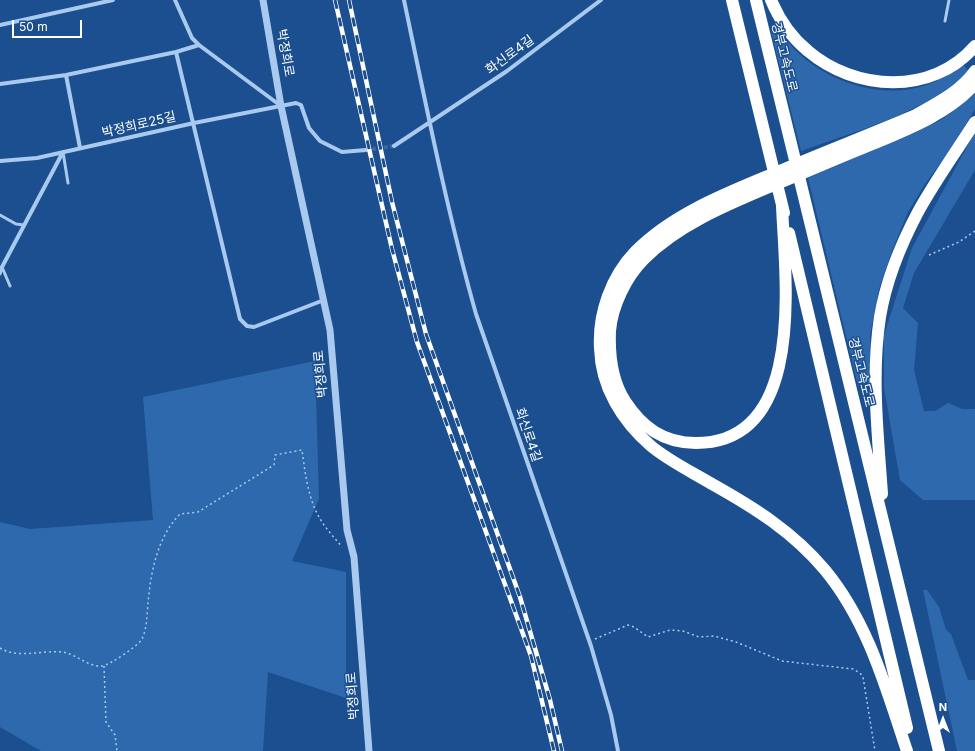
<!DOCTYPE html>
<meta charset="utf-8">
<style>
body{margin:0}
#map{position:relative;width:975px;height:751px;overflow:hidden;background:#1b4f8f;font-family:Inter,sans-serif}
canvas{display:block}
.north{position:absolute;left:923px;top:699px;width:40px;height:40px;-webkit-text-stroke:3px #1b4f8f;paint-order:stroke;rotate:0deg;font-size:11px;font-weight:700;line-height:16px;text-align:center;color:#fff}
.north::after{content:'';display:block;margin:auto;width:14px;height:18px;background:#fff;clip-path:polygon(50% 0,100% 100%,50% 72%,0 100%)}
.scale{position:absolute;left:12px;top:20px;width:70px;height:18px;box-sizing:border-box;border:2px solid #fff;border-top:0;padding-left:5px;font-size:12px;line-height:14px;white-space:nowrap;color:#fff;-webkit-text-stroke:3px #1b4f8f;paint-order:stroke}
</style>
<div id="map">
<canvas width="975" height="751"></canvas>
<div class="north">N</div>
<div class="scale">50 m</div>
</div>
<script>
const ctx = document.querySelector('canvas').getContext('2d');
ctx.lineJoin = 'round';
function paint(path, color) { ctx.fillStyle = color; ctx.fill(path, 'evenodd'); }
function stroke(path, color, width, dash) { ctx.strokeStyle = color; ctx.lineWidth = width; ctx.lineCap = dash ? 'butt' : 'round'; ctx.setLineDash(dash || []); ctx.stroke(path); }
function write(font, color, halo, rows, align = 'center') {
  ctx.font = font + ' Inter,"Noto Sans KR",sans-serif'; ctx.lineWidth = 3; ctx.setLineDash([]); ctx.textBaseline = 'middle'; ctx.strokeStyle = halo; ctx.fillStyle = color; for (const [text, x, y, turn = 0] of rows) {
    ctx.save(); ctx.translate(x, y); ctx.rotate((+turn || 0) * Math.PI / 180); ctx.textAlign = isNaN(turn) ? turn : align; if (halo) ctx.strokeText(text, 0, 0); ctx.fillText(text, 0, 0); ctx.restore();
  }
}
paint(new Path2D(`
 M777 24C783 33 789 44 796 51 825 79 871 96 911 89 930 86 948 76 963 64L968 71C929 112 853 132 801 151L770 27Z
 M975 94V109L954 145 925 184 908 212 892 251 879 289 870 335 872 382 858 386 808 178 941 120Z
 M975 132V170L914 273 903 308 918 323 914 370 924 411H935L948 403 962 409H975V500H923L900 480 884 388V335L912 248Z
 M315 361 319 499 292 561 346 572V698L268 672 263 751H41L0 727V522L30 529 153 520 143 397Z
 M923 590H927L939 607 946 630 951 634 968 680H975V751H957Z`), '#2e69ad');
stroke(new Path2D(`
 M366 150 394 146`), '#3d69a0', 4, [4, 2]);
stroke(new Path2D(`
 M929 255 959 242 975 231
 M595 639 628 625 634 627 648 637 670 630 683 631 699 637 714 636 736 642 782 661 853 669 860 673 863 677 875 751
 M0 648C18 659 42 650 62 652 77 654 87 667 102 666 110 665 138 646 142 639 147 629 147 614 148 603 151 571 157 538 180 514L198 512 274 465 275 455 302 450C305 472 308 498 319 517 325 528 334 537 342 547
 M104 666 106 722 115 735 117 751`), '#a9c9ee', 1.5, [2, 3]);
stroke(new Path2D(`
 M945 21 949 0
 M63 152 68 183
 M0 215 16 224 24 225
 M2 267 10 286
 M0 274 2 267`), '#a9c9ee', 3);
stroke(new Path2D(`
 M175 0 192 38 199 45
 M404 0C426 105 447 211 476 314L591 646 611 715 618 751
 M0 25 113 0
 M176 52 240 319 247 326 254 327 324 300
 M66 75 80 148
 M0 84 66 75 176 52 199 45 281 106
 M394 146 507 71 601 0
 M0 161 37 158 194 123 296 103 301 105 309 128 320 141 342 152 366 150
 M2 267 63 152`), '#a9c9ee', 4);
stroke(new Path2D(`
 M263 0 281 106 330 330 347 530 354 557 369 751`), '#a9c9ee', 7);
stroke(new Path2D(`
 M732 0 784 213
 M756 0 939 751
 M771 0C779 19 792 38 808 51 855 91 932 96 975 46
 M782 206C785 279 807 443 696 443 663 443 642 427 625 401 612 381 609 355 610 331 612 306 626 277 644 259 679 224 729 204 774 185 806 172 838 158 870 145 906 130 948 114 975 84
 M789 233 907 728
 M882 494C878 436 871 375 880 317 886 281 901 244 918 212 935 181 956 152 975 122
 M907 751C886 688 868 622 825 570 793 532 755 508 712 484 692 472 669 461 651 446 622 421 601 387 600 348 598 314 611 277 635 252 672 214 727 193 775 173 822 153 869 135 916 115 937 103 961 91 975 71`), '#fff', 12);
const rail = new Path2D(`
 M335 0 392 249 417 342 531 656 554 751
 M349 0 392 202 426 334 520 597 550 700 562 751`);
stroke(rail, '#fff', 4.5);
stroke(rail, '#1b4f8f', 3, [9]);
write('13px', '#fff', '#1b4f8f', [
 ["박정희로",285,53,80],
 ["화신로4길",510,55,-36],
 ["경부고속도로",784,57,76],
 ["박정희로25길",139,125,-13],
 ["경부고속도로",861,372,76],
 ["박정희로",321,374,-95],
 ["화신로4길",528,435,71],
 ["박정희로",353,696,-94]
]);
</script>
